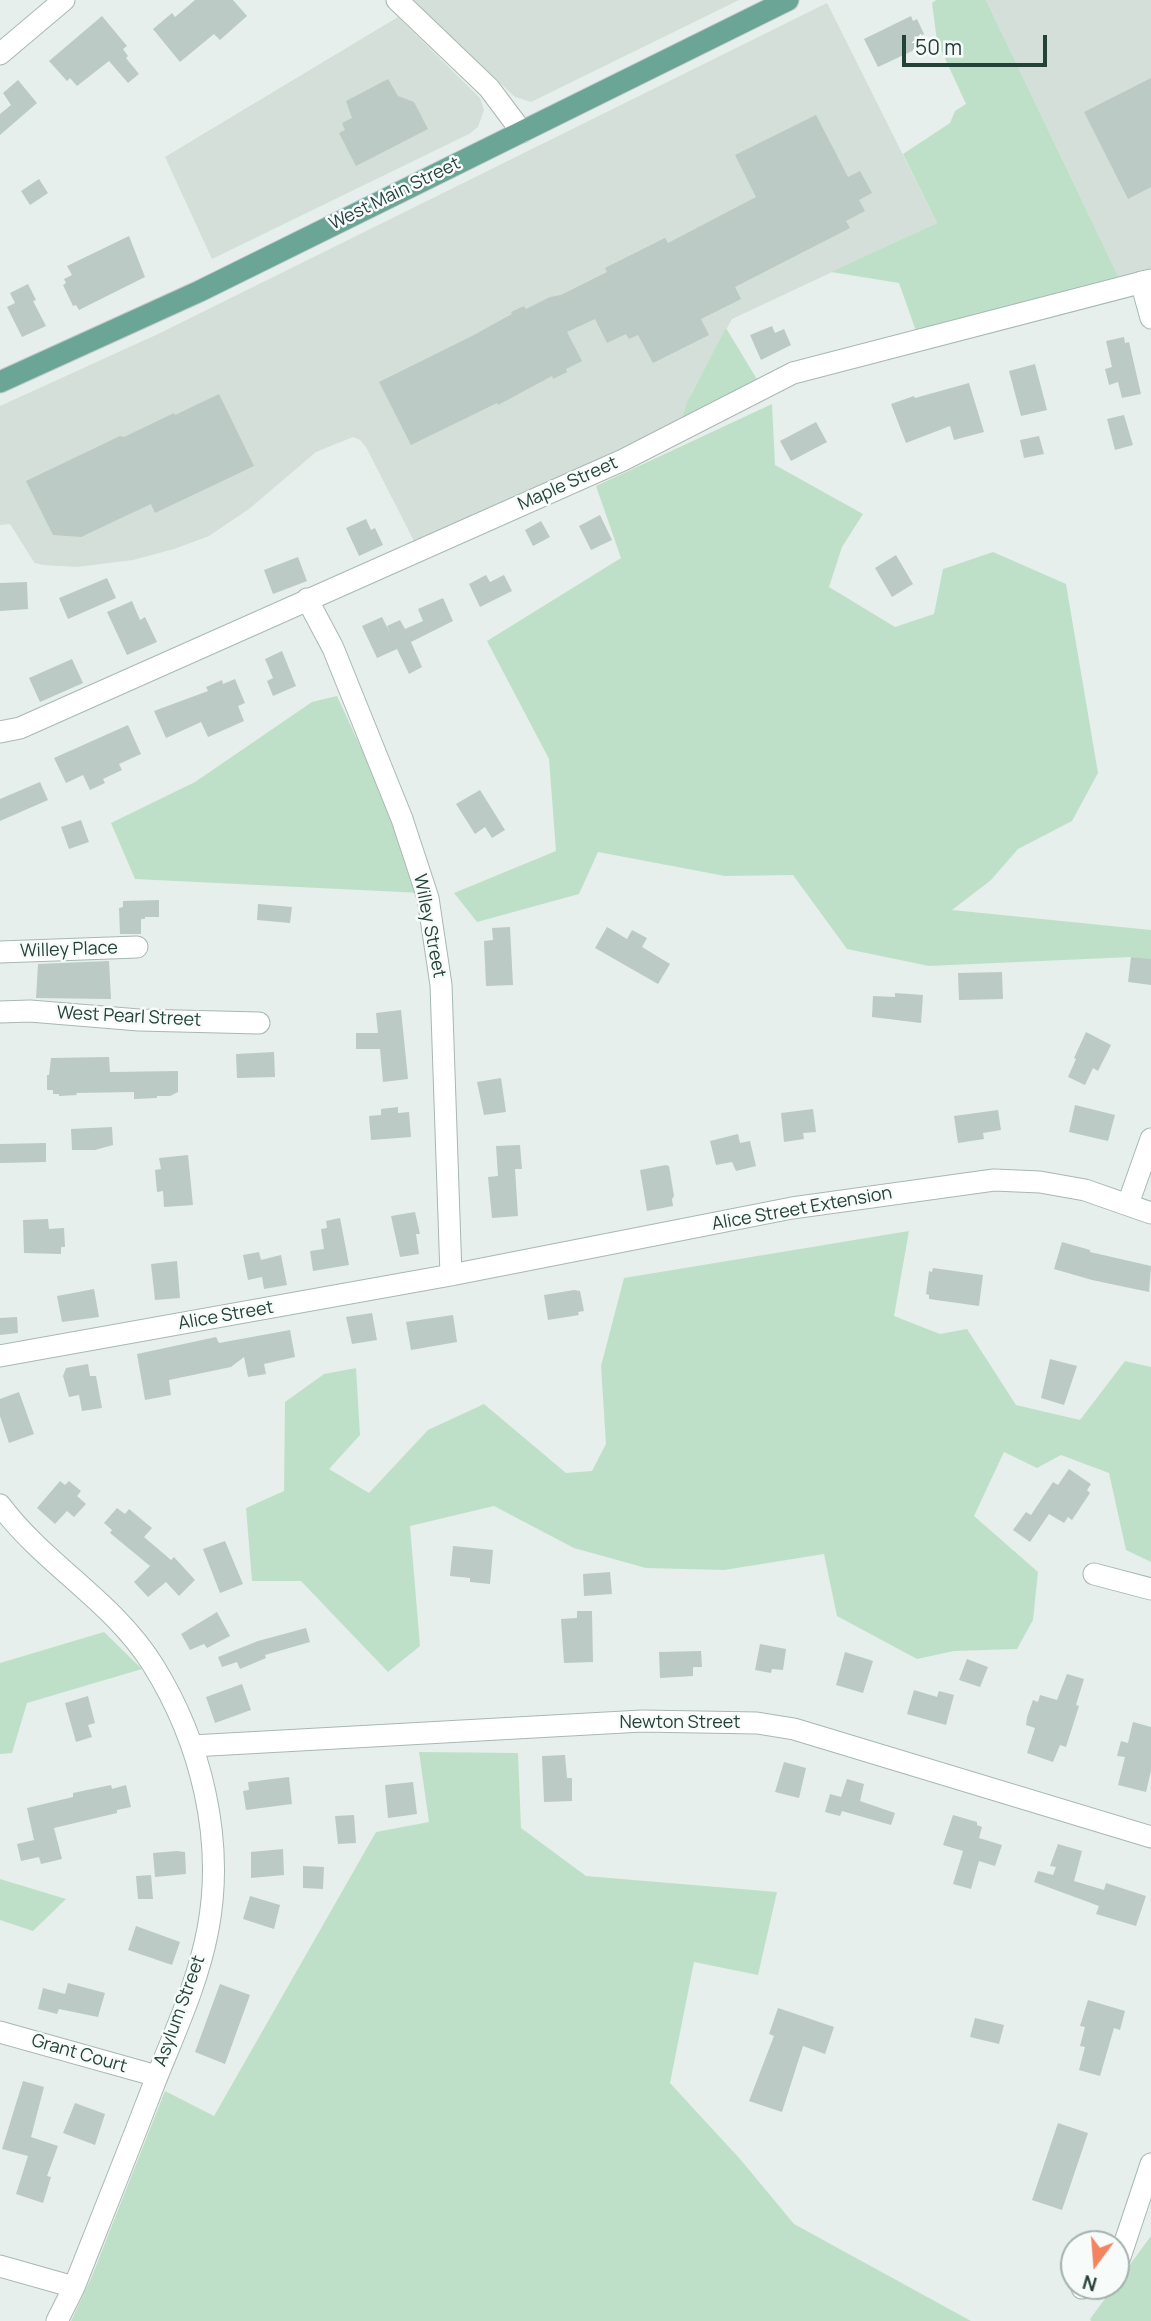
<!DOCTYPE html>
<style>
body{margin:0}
#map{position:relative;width:1151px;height:2321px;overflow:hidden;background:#e6efeb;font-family:Manrope,sans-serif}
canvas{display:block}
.north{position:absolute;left:1060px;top:2230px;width:70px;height:70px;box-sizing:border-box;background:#f7fbf9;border:2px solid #a3b1ad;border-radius:50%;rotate:196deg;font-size:19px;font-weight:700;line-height:28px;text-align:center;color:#24423a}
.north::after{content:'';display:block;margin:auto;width:24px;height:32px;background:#f4845f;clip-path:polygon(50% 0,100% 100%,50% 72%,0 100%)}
.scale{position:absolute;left:902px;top:35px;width:145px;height:32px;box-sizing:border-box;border:4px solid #24423a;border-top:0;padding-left:9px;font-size:21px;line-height:24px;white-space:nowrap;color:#24423a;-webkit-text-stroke:5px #f7fbf9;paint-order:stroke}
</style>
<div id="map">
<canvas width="1151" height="2321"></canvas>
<div class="north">N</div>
<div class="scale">50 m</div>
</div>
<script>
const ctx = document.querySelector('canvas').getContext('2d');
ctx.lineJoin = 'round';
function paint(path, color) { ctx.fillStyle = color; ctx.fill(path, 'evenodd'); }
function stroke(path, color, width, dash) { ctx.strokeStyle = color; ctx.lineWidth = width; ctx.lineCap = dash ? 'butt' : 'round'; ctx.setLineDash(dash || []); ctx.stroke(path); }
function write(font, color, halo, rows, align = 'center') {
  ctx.font = font + ' Manrope,sans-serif'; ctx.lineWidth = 5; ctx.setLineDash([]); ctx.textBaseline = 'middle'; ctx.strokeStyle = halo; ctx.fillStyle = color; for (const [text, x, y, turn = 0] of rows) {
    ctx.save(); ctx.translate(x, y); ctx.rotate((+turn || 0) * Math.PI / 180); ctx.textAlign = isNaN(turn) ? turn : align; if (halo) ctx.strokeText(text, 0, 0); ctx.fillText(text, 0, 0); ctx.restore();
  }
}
paint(new Path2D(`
 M412 0H739L531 102 515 97Z
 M986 0H1151V269L1119 278Z
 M827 3 937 223 732 319 692 392 682 419 531 494 415 543 366 447 360 440 353 437 316 452 249 509 209 536 174 549 133 560 77 567 43 565 35 563 32 559 10 524 0 525V406L158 334Z
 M398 17 480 98 484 110 478 127 469 134 212 259 165 157Z`), '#d4dfda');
paint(new Path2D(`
 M936 0H986L1119 278 916 331 899 283 831 272 937 223 903 154 950 123 955 111 966 104 937 41 932 3Z
 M726 328 758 381 682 419 687 402Z
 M772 404 775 465 863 514 842 547 829 587 895 627 934 614 943 569 993 552 1066 584 1098 773 1072 821 1018 849 991 880 952 910 1151 930V960L1131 957 929 966 847 949 793 875 725 876 598 852 579 894 477 922 454 893 556 851 549 759 487 641 621 558 596 486Z
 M337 696 387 804 421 893 135 879 111 823 195 782 312 702Z
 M909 1231 894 1316 940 1334 967 1329 1016 1405 1080 1420 1125 1361 1151 1367V1562L1126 1550 1109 1473 1061 1455 1037 1468 1004 1452 974 1516 1038 1572 1033 1620 1017 1649 954 1651 917 1659 837 1616 824 1554 724 1570 646 1568 574 1548 494 1506 410 1526 420 1646 388 1672 301 1581H252L246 1508 284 1491 285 1402 324 1374 356 1368 360 1435 329 1469 369 1493 428 1430 484 1404 566 1473 592 1471 606 1444 601 1366 624 1278Z
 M104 1632 142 1669 27 1703 12 1753 0 1754V1663Z
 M419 1752 518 1753 521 1828 586 1876 777 1892 758 1975 694 1962 670 2083 740 2159 794 2224 971 2321H71L92 2276 165 2091 214 2116 376 1832 429 1822Z
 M0 1879 66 1899 33 1931 0 1920Z
 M1151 2236V2321H1091L1090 2319Z`), '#bfe0c8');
paint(new Path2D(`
 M195 0H233L247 16 220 40 214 34 180 62 153 29 172 13 175 17Z
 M102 16 127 46 123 49 128 56 126 58 139 74 128 83 109 61 77 86 70 78 67 81 49 61Z
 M911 16 913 21 917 19 924 34 920 36 925 45 878 67 864 39Z
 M1151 78V187L1128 199 1084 112Z
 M388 79 398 96 414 102 428 129 356 166 339 133 345 130 342 123 352 118 346 101Z
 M18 80 37 103 0 135V114L11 105 3 93Z
 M816 115 848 177 860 171 872 193 859 200 865 211 846 221 850 228 735 287 741 299 701 319 709 335 653 363 638 335 629 339 626 334 607 343 595 319 567 332 582 361 566 369 567 372 553 379 552 376 498 405 497 403 411 445 379 382 472 336 512 314 511 312 524 306 526 309 550 297 561 295 607 272 605 268 665 238 668 243 756 197 735 155Z
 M39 179 48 193 30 205 21 191Z
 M129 236 145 277 79 310 76 305 73 306 63 285 66 283 64 279 72 275 67 266Z
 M28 284 36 300 33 301 46 326 22 337 7 307 15 303 10 293Z
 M772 326 775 333 784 329 791 345 761 360 750 335Z
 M1124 337 1125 343 1129 342 1141 394 1122 398 1118 382 1109 385 1105 369 1112 367 1106 341Z
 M1035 364 1047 410 1021 416 1009 371Z
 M969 383 984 432 954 440 950 426 906 443 891 404 914 396 915 398Z
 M219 394 254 466 155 513 151 504 81 537 53 535 26 481 120 436 124 437 174 413 175 415Z
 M1124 415 1133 445 1115 450 1107 419Z
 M816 422 827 442 791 461 780 441Z
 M1039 436 1044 454 1024 458 1020 440Z
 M600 515 612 540 591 550 579 526Z
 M366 519 371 530 375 528 383 545 359 556 346 528Z
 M541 521 550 537 533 546 525 530Z
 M896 555 913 584 892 597 875 568Z
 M298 557 307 581 273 594 264 570Z
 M486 575 490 582 504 575 512 591 480 607 469 584Z
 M107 578 116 598 68 619 59 598Z
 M27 582 28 609 0 611V583Z
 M443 598 453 621 411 642 422 667 409 674 397 649 377 658 362 626 382 617 391 635 387 626 400 620 405 629 423 621 418 609Z
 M132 601 140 620 145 617 157 642 127 655 107 612Z
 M282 651 296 686 273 696 267 681 273 678 265 659Z
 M72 659 83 683 40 702 29 678Z
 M235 679 245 703 238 706 244 721 208 737 201 722 166 738 154 711 208 691 206 687 222 680 223 684Z
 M128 725 141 754 119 764 122 770 103 779 105 783 90 790 83 775 66 783 54 758Z
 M40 782 48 800 0 821V799Z
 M480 790 505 830 492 838 485 827 475 834 456 804Z
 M81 820 89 842 69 849 61 827Z
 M159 900V917H145V919H141V934H120L119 908 123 907V901Z
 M258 904 292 907 290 923 257 920Z
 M510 927 513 985 486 986 484 941 493 940 492 928Z
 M607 927 627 939 632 930 647 938 642 947 670 964 658 984 595 948Z
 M1131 957 1151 959V985L1128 982Z
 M109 961 111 999 36 998 38 964Z
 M1002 972 1003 999 959 1000 958 973Z
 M895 993 923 995 921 1023 872 1017 873 996 895 997Z
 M401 1010 408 1079 383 1082 380 1049H356V1033H378L376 1013Z
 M1086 1032 1111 1045 1098 1071 1093 1068 1085 1085 1068 1077 1076 1059 1074 1058Z
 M274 1052 275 1077 237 1078 236 1054Z
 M109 1057 110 1072 178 1071V1092L170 1096H157V1098L134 1099V1092L76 1093 77 1095 59 1096V1094H53V1090H47V1075H49L51 1058Z
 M501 1078 506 1112 484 1115 477 1082Z
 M1075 1105 1115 1115 1108 1141 1069 1132Z
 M398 1107V1113L409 1112 411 1137 371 1140 369 1116 381 1115V1109Z
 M813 1109 816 1132 803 1133 804 1139 784 1142 781 1113Z
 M998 1110 1001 1130 983 1133 984 1139 958 1143 954 1116Z
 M112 1127 113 1145 95 1150H72L71 1129Z
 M738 1134 740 1143 750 1141 756 1166 736 1171 732 1162 716 1165 710 1141Z
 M46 1143V1162L0 1163V1144Z
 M520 1145 522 1169H515L518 1216 492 1218 488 1177 498 1176 496 1146Z
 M188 1155 193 1205 164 1207 163 1191 157 1192 155 1170 161 1169 159 1158Z
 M666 1165 669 1166 674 1196 672 1199 673 1206 647 1211 640 1170Z
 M415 1212 420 1234H416L419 1254 400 1257 391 1216Z
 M340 1218 349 1265 313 1271 310 1251 324 1249 321 1229 327 1228 326 1221Z
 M48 1219 49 1229 64 1228 65 1247H61V1254L24 1253 23 1220Z
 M1062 1242 1090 1250V1252L1151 1266 1149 1292 1092 1280 1054 1269Z
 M259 1252 261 1260 281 1255 287 1285 264 1289 262 1277 248 1280 243 1255Z
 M177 1261 180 1298 155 1300 151 1264Z
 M933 1268 983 1275 979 1306 929 1299V1295L926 1294 929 1271 932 1272Z
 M94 1289 99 1317 62 1322 57 1296Z
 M574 1290 580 1291 584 1311 578 1312 579 1315 548 1320 544 1295Z
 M372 1313 377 1340 352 1344 346 1317Z
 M453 1315 457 1342 411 1350 406 1322Z
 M17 1317 18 1333 0 1335V1318Z
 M290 1330 295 1357 264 1364 266 1374 248 1377 244 1357 231 1367 169 1380 171 1395 145 1400 137 1354 216 1337 219 1343Z
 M1050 1359 1077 1366 1064 1405 1041 1398Z
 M88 1364 90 1376H96L102 1408 82 1411 79 1395 69 1397 63 1376 66 1368Z
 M19 1392 34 1434 9 1443 0 1416V1399Z
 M1069 1469 1091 1484 1087 1490 1090 1493 1072 1520 1068 1517 1064 1523 1049 1514 1030 1542 1013 1530 1026 1512 1031 1515 1053 1482 1058 1485Z
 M60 1481 65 1485 69 1481 81 1491 77 1496 86 1504 74 1517 67 1511 55 1524 37 1508Z
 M117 1508 125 1514 129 1509 152 1528 144 1537 171 1560 174 1557 195 1580 179 1596 166 1582 148 1597 134 1582 150 1566 110 1533 112 1530 104 1523Z
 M225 1541 243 1584 220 1593 203 1549Z
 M453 1546 493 1550 490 1584 470 1582V1578L450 1576Z
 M610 1572 612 1594 584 1596 583 1574Z
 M577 1611H592L593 1662 564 1663 561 1619 577 1618Z
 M217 1612 230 1636 207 1648 204 1644 190 1650 181 1634Z
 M306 1628 310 1642 265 1655 266 1658 240 1669 237 1662 222 1667 218 1657 258 1641Z
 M760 1644 786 1649 783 1670 772 1669 771 1673 755 1670Z
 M701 1651 702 1667H693V1676L660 1678 659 1652Z
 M845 1652 873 1661 863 1693 836 1685Z
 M967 1659 988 1667 980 1687 959 1680Z
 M1067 1674 1084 1679 1076 1705 1079 1706 1066 1747 1060 1745 1053 1762 1027 1753 1035 1728 1026 1725 1027 1717 1033 1700 1038 1702 1040 1695 1057 1700Z
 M242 1684 251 1710 215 1723 206 1697Z
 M914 1690 937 1697 939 1691 954 1695 946 1725 907 1714Z
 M88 1696 95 1723 88 1725 92 1737 76 1742 65 1703Z
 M1133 1722 1151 1727V1771L1146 1792 1118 1785 1125 1757 1117 1756 1121 1741 1128 1743Z
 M565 1755 567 1778H572V1801L544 1802 542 1756Z
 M784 1762 806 1768 799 1798 775 1792Z
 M289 1777 292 1804 246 1810 243 1791 249 1790 248 1782Z
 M847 1779 864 1784 860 1801 895 1813 891 1825 842 1811 840 1816 825 1812 830 1794 841 1797Z
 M413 1782 417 1814 388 1818 385 1785Z
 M111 1785 112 1789 126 1785 131 1807 117 1810V1813L54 1828 62 1859 41 1864 39 1857 21 1861 17 1844 34 1840 27 1808 73 1797V1793Z
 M354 1815 356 1843 338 1844 335 1816Z
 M953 1815 977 1822V1825L982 1827 979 1838 1002 1845 995 1866 979 1861 971 1889 953 1884 963 1851 943 1845Z
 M1058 1844 1082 1851 1074 1881 1104 1890 1106 1883 1146 1896 1136 1926 1096 1914 1099 1906 1034 1882 1038 1871 1053 1875 1056 1867 1050 1866Z
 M283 1849 284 1875 251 1878V1852Z
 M177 1851 185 1852 186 1874 155 1877 153 1853Z
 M303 1866 324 1867 323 1889 303 1888Z
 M151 1875 153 1899H138L136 1876Z
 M250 1896 280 1905 274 1929 243 1919Z
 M136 1926 180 1942 172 1965 128 1950Z
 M68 1983 105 1993 98 2017 59 2009 57 2014 38 2009 43 1988 65 1994Z
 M220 1984 250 1995 225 2064 195 2052Z
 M1088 2000 1125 2011 1120 2030 1114 2028 1100 2076 1079 2070 1085 2047 1080 2046 1085 2027 1080 2026Z
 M778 2008 834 2027 825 2054 803 2046 782 2112 749 2101 774 2036 769 2034Z
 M975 2018 1004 2025 999 2044 970 2037Z
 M23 2081 44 2087 31 2137 58 2146 47 2176 51 2177 43 2203 16 2194 28 2156 2 2149Z
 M75 2103 105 2114 95 2145 63 2133Z
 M1058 2123 1088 2133 1062 2210 1032 2200Z`), '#bbcac4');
const minor = new Path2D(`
 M397 0 489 88 522 132
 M0 54 64 0
 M1141 282 1151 318
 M307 599 333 648 402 819 428 898 441 985 451 1275
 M0 732 20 728 623 460 793 373 1151 280
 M0 952 137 947
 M0 1012 30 1011 139 1020 259 1023
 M1128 1204 1151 1139
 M0 1356 451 1275 792 1208 994 1180 1040 1182 1085 1190 1151 1213
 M0 1505C45 1565 113 1601 153 1665 201 1742 225 1839 208 1929 198 1983 174 2034 154 2084 128 2152 101 2219 74 2287L57 2321
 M1094 1574 1151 1589
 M192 1746 642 1721 757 1723 794 1729 1151 1837
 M0 2032 157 2076
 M1116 2260 1120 2257 1151 2164
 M0 2266 74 2287
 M1082 2288 1084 2286`);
const major = new Path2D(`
 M0 382 200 291 788 0`);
stroke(minor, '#a8b8b2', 23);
stroke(major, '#c2cac8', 23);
stroke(minor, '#fff', 21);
stroke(major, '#6aa596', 21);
write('18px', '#24423a', '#f7fbf9', [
 ["West Main Street",395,194,-26],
 ["Maple Street",568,484,-24],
 ["Willey Street",429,926,79],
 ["Willey Place",69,950,-2],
 ["West Pearl Street",129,1017,3],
 ["Alice Street Extension",802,1209,-10],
 ["Alice Street",226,1316,-10],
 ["Newton Street",680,1723],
 ["Asylum Street",180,2011,-70],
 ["Grant Court",79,2054,16]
]);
</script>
